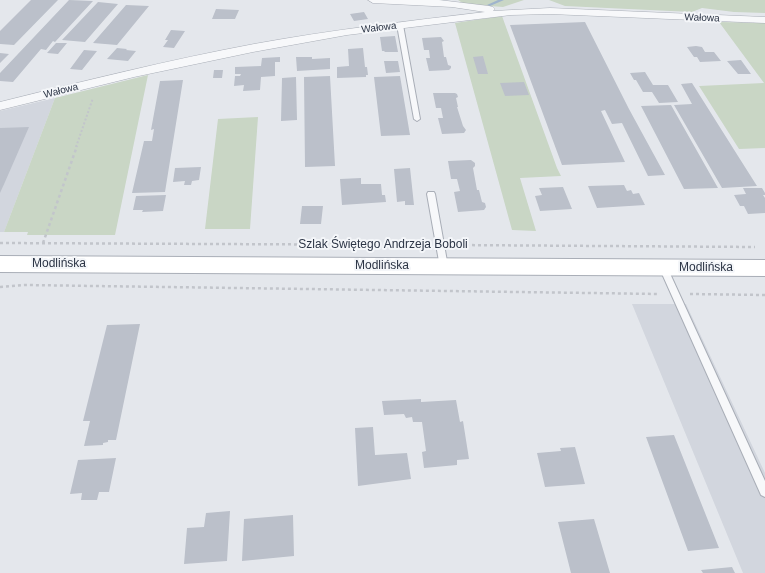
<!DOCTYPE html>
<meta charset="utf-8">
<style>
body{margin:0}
canvas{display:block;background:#e4e7ec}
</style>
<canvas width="765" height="573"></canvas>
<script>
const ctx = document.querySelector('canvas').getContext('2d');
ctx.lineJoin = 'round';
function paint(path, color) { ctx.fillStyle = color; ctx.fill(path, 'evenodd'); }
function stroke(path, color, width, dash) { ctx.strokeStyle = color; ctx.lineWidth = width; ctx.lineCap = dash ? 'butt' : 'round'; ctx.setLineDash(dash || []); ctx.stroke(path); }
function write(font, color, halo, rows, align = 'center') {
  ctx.font = font + ' Helvetica,sans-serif'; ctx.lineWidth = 4; ctx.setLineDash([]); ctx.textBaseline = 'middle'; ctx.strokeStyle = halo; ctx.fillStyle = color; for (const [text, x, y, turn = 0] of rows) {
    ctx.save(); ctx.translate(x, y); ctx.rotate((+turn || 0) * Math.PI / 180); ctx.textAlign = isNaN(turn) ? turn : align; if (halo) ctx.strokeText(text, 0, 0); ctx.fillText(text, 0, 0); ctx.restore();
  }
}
paint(new Path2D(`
 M55 98 4 232H0V111Z
 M632 304H686L765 473V573H743Z`), '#d2d6de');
paint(new Path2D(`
 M458 0H524L503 7 464 4Z
 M549 0H765V13L734 12 702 8 692 12 565 6Z
 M502 16 557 168 561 176 520 178 536 231 512 230 455 23Z
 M719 22 765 23V148L739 149 699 86 764 83Z
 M148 75 115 235H27L28 232H4L55 98Z
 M258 117 250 229H205L218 119Z`), '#c9d6c5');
paint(new Path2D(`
 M498 0H504L490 6 487 5Z`), '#9fb4cc');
paint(new Path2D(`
 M31 0H58L14 45 0 44V31Z
 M69 0 93 1 55 42 53 41 46 50 41 49 13 82 0 81V73Z
 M98 2 118 4 85 42 62 40Z
 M126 5 149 6 117 45 93 43Z
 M216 9 239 10 235 19H212Z
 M364 12 368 19 354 21 350 14Z
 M585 22 629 109 665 175 648 176 622 123 612 124 605 110 601 111 625 162 562 165 510 25Z
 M171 30 185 31 174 48 163 47 168 40H165Z
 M395 36 398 52H385L384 51H382L380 37Z
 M441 37 444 41 442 42 444 57H446L448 65 451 66V68L449 70 429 71 426 58H430L429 50H424L422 38Z
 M56 43H67L58 54 47 53Z
 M696 46 702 47 705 52H714L721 61 700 62 697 57H694L687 47Z
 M117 48 127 49 126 50 136 51 128 61 107 59Z
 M363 48 365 67H367L368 75H366V77L337 78V67L349 66 348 49Z
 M84 50 97 51 82 70 70 69Z
 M0 53 9 54 0 63Z
 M483 56 488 74H478L473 57Z
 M280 57V62H275V76L261 77 260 90 243 91 244 85 234 86 235 76H240L241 74H235V67L261 66 262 58Z
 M296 57H312V59L330 58V69L297 71Z
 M741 60 751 74H738L727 61Z
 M384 61H398L400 72 386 73Z
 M214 70H223L222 78H213Z
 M645 72 653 85H668L678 102 659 103 652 92H643L636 80H634L630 73Z
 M330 76 335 166 305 167 304 77Z
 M400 76 410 135 381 136 374 77Z
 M296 77 297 120 281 121 282 78Z
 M183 80 165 192 132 193 144 141H152L154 129 151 130 160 81Z
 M524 82 529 95 505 96 500 83Z
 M692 83 738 156 757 186 722 188 674 105 692 104 681 84Z
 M433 93H455L457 94 458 97 456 98 458 107H457L463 126 466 130 464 133 442 134 438 118H443L441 108H436Z
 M671 105 718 188 684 189 641 106Z
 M29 127 5 182 0 193V128Z
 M471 160 475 163V166L473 168 477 190H479L482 202 485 203 486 207 484 210 458 212 454 192 460 191 457 179H451L448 161Z
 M201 167 199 180 192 181 191 185H184L185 181 173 182 175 168Z
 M410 168 414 205H405V201L397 202 394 169Z
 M361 178V184H381L382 195H385L386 202 342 205 340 179Z
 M624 185 627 191 631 190 633 194 639 193 645 205 597 208 588 186Z
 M563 187 572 209 540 211 535 196 542 195 539 188Z
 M743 188H762L765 193V195H763L765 198V213L748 214 744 206H740L734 195 746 194Z
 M166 195 163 211 142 212 143 210H133L136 196Z
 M302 206H323L321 224H300Z
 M140 324 116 440H108V442L103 443V445L84 446 90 421H83L107 325Z
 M421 399V402L456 400 460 422 463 421 469 459 457 460V465L424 468 422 452 426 451 422 422H413L412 417 406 418 404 414 384 415 382 401Z
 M373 427 375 455 407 453 411 479 358 486 355 428Z
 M674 435 719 548 688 551 646 437Z
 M575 447 585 484 545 487 537 453 561 451 560 448Z
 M116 458 109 492H99L97 500H81L82 493 70 494 78 460Z
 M230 511 227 561 184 564 187 528 204 527 206 513Z
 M293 515 294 556 242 561 244 519Z
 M594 519 610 573H571L558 522Z
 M732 567 735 573H703L701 570Z`), '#bbc0ca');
const lane = new Path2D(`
 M400 23 403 25 420 119 417 121 414 119 397 25Z
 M428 192H434L435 194 448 267 444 270 440 267 427 194Z
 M663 264 667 267 765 481V497L761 495 659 267Z`);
const street = new Path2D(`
 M368 0H439L489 6 493 7 495 9 493 11 550 8 765 17V23L550 14 511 15 347 35 253 52 134 77 0 110V102C84 81 169 60 254 44 331 30 408 21 485 12L452 7 373 3Z`);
const secondary = new Path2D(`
 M0 256 765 260V276L0 272Z`);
stroke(lane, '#a9aeb7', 2);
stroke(street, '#a9aeb7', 1);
stroke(secondary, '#a9aeb7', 2);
stroke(new Path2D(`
 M76 147 93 98`), '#c2c5cb', 2, [2, 2]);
stroke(new Path2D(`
 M0 243 427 245
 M43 243 77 146
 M454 245 755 247
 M0 287 25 285 659 294
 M690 294 765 295`), '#c2c5cb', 2.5, [3, 3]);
paint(lane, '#f7f8fa');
paint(street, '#f7f8fa');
paint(secondary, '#fff');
write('10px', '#2b3445', '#f4f6f9', [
 ["Wałowa",702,18,2],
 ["Wałowa",379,28,-7],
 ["Wałowa",61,91,-14]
]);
write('12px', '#2b3445', '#f4f6f9', [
 ["Szlak Świętego Andrzeja Boboli",383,245],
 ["Modlińska",59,264],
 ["Modlińska",382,266],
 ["Modlińska",706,268]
]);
</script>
